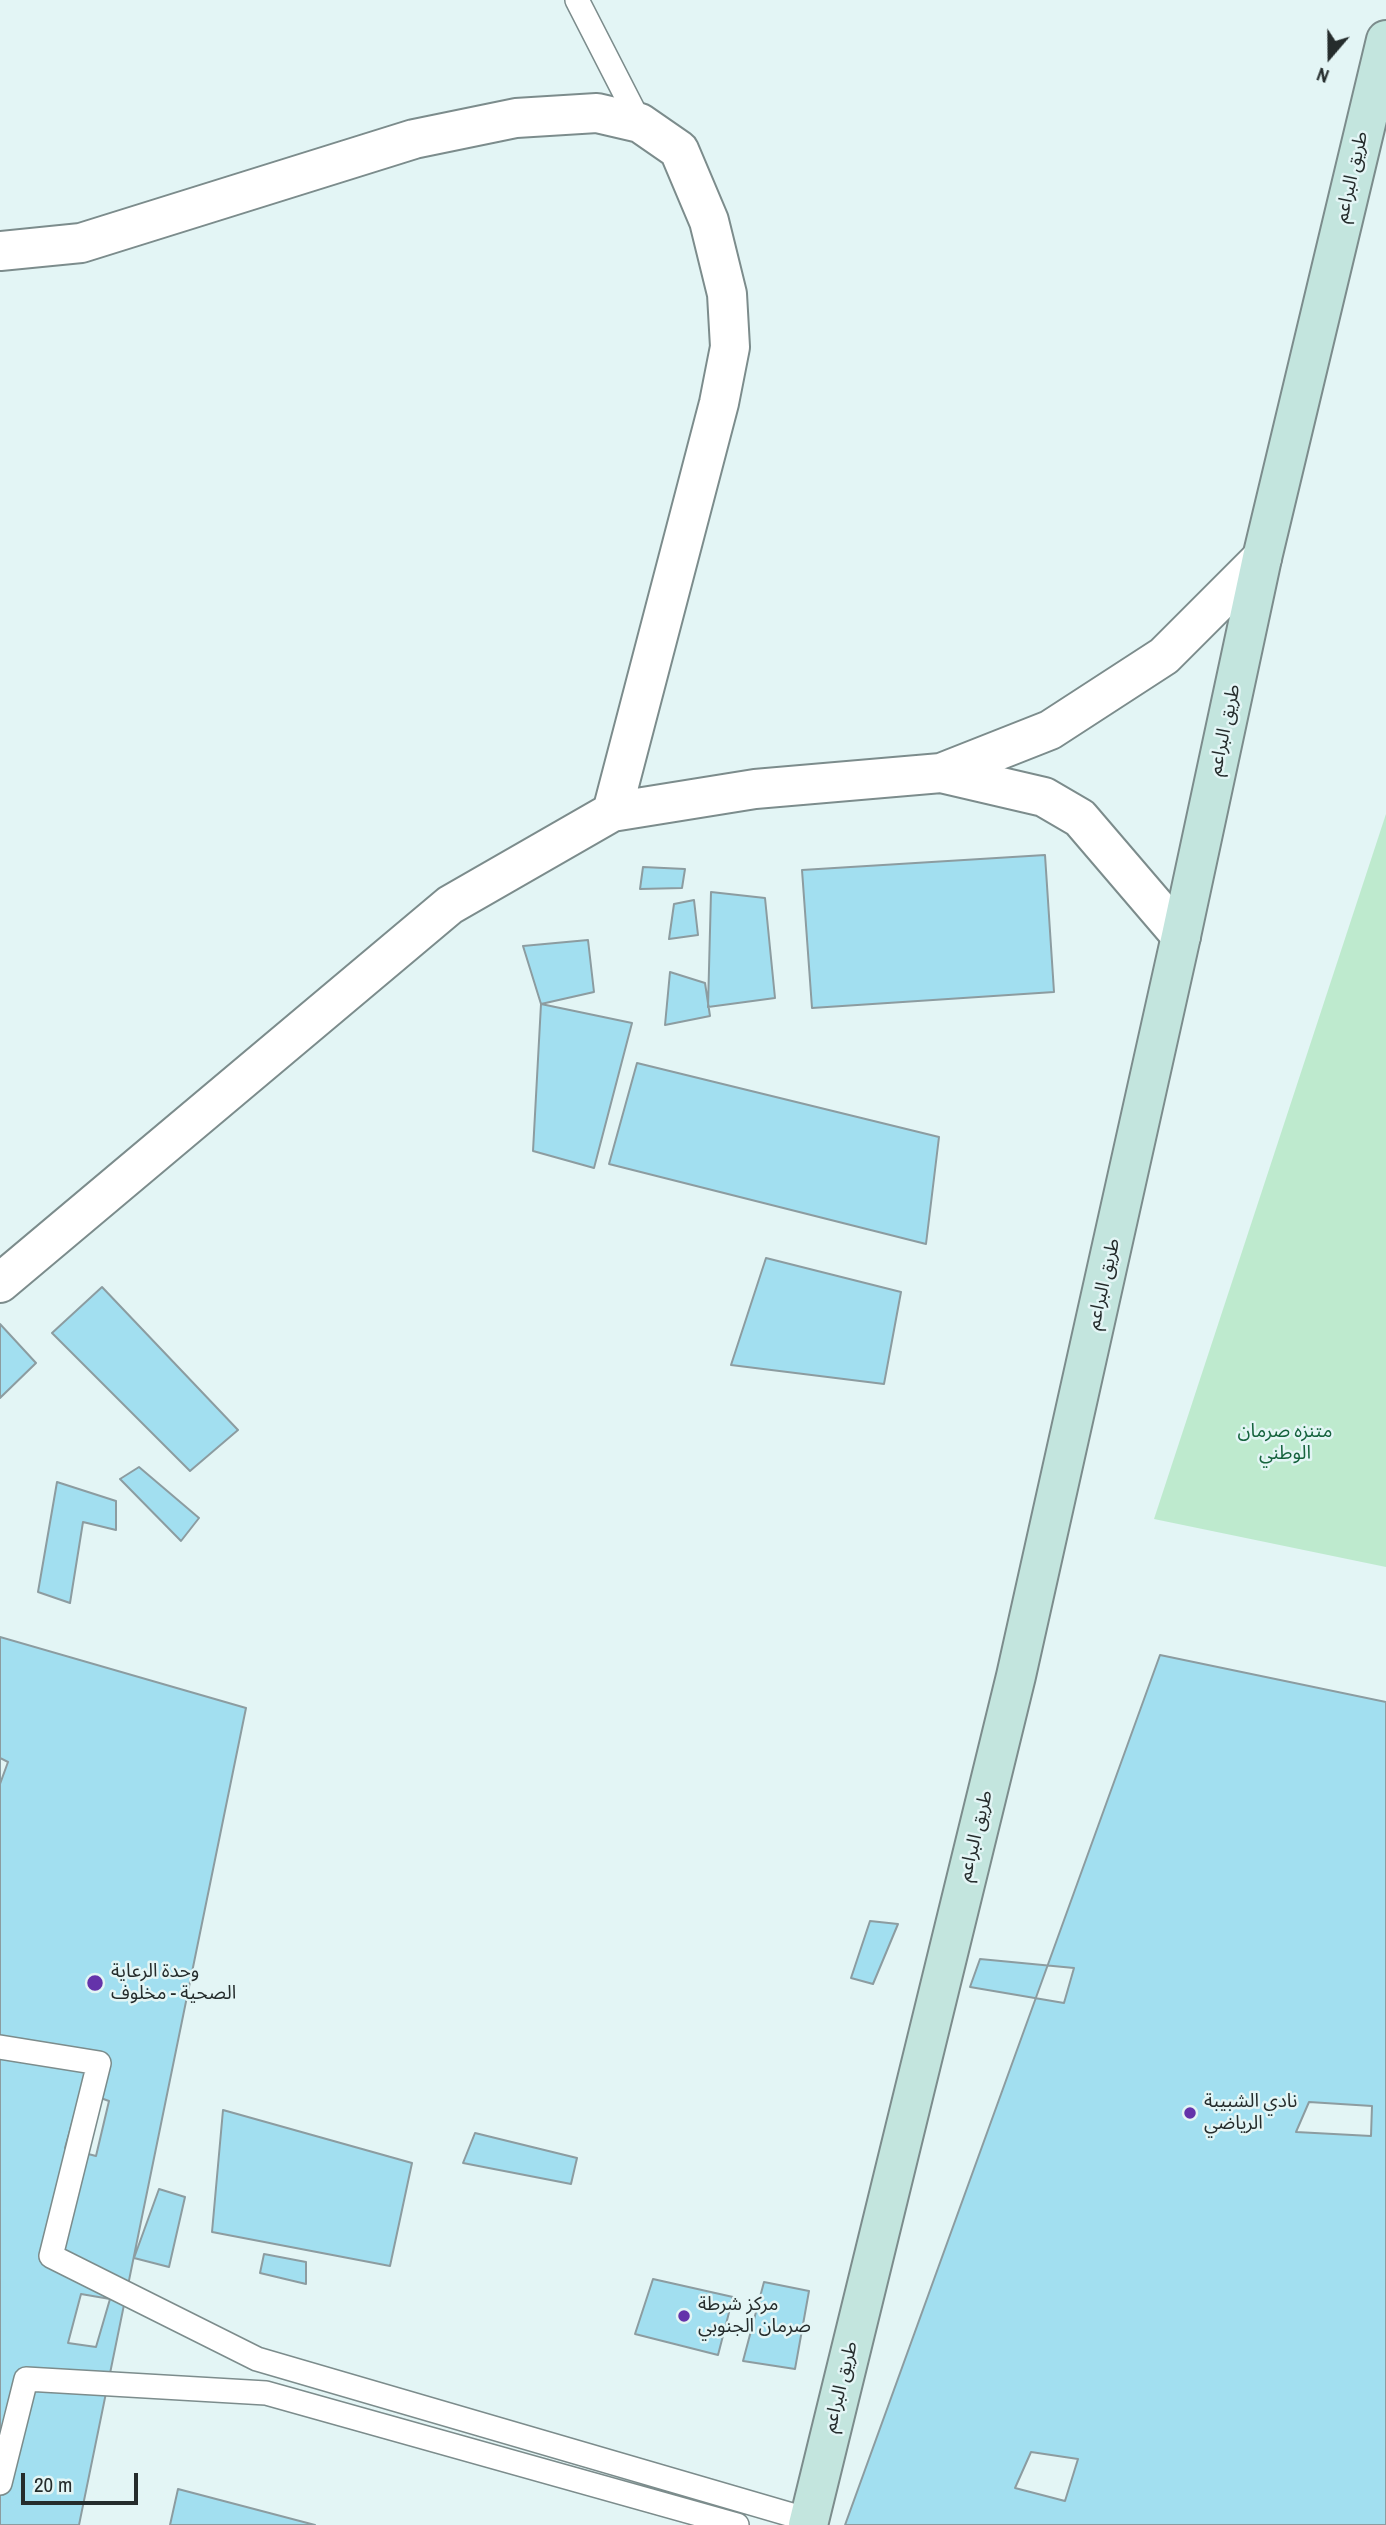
<!DOCTYPE html>
<meta charset="utf-8">
<style>
body{margin:0}
#map{position:relative;width:1386px;height:2525px;overflow:hidden;background:#e3f5f5;font-family:"Archivo Narrow",sans-serif}
canvas{display:block}
.north{position:absolute;left:1295px;top:21px;width:70px;height:70px;-webkit-text-stroke:5px #e3f5f5;paint-order:stroke;rotate:200deg;font-size:19px;font-weight:700;line-height:28px;text-align:center;color:#252c2c}
.north::after{content:'';display:block;margin:auto;width:24px;height:32px;background:#252c2c;clip-path:polygon(50% 0,100% 100%,50% 72%,0 100%)}
.scale{position:absolute;left:21px;top:2473px;width:117px;height:32px;box-sizing:border-box;border:4px solid #252c2c;border-top:0;padding-left:9px;font-size:21px;line-height:24px;white-space:nowrap;color:#252c2c;-webkit-text-stroke:5px #e3f5f5;paint-order:stroke}
</style>
<div id="map">
<canvas width="1386" height="2525"></canvas>
<div class="north">N</div>
<div class="scale">20 m</div>
</div>
<script>
const ctx = document.querySelector('canvas').getContext('2d');
ctx.lineJoin = 'round';
function paint(path, color) { ctx.fillStyle = color; ctx.fill(path, 'evenodd'); }
function stroke(path, color, width, dash) { ctx.strokeStyle = color; ctx.lineWidth = width; ctx.lineCap = dash ? 'butt' : 'round'; ctx.setLineDash(dash || []); ctx.stroke(path); }
function write(font, color, halo, rows, align = 'center') {
  ctx.font = font + ' "Archivo Narrow","Noto Sans Arabic",sans-serif'; ctx.lineWidth = 5; ctx.setLineDash([]); ctx.textBaseline = 'middle'; ctx.strokeStyle = halo; ctx.fillStyle = color; for (const [text, x, y, turn = 0] of rows) {
    ctx.save(); ctx.translate(x, y); ctx.rotate((+turn || 0) * Math.PI / 180); ctx.textAlign = isNaN(turn) ? turn : align; if (halo) ctx.strokeText(text, 0, 0); ctx.fillText(text, 0, 0); ctx.restore();
  }
}
paint(new Path2D(`
 M1386 814V1567L1154 1519Z`), '#beeace');
const building = new Path2D(`
 M1045 855 1054 992 812 1008 802 870Z
 M643 867 685 869 682 888 640 889Z
 M711 892 765 898 775 998 708 1007Z
 M694 900 698 935 669 939 674 904Z
 M588 940 594 992 541 1004 523 946Z
 M670 972 705 983 710 1016 665 1025Z
 M541 1004 632 1023 594 1168 533 1151Z
 M637 1063 939 1137 926 1244 609 1164Z
 M766 1258 901 1292 884 1384 731 1365Z
 M102 1287 238 1430 190 1471 52 1333Z
 M0 1324 36 1363 0 1398Z
 M139 1467 199 1518 181 1541 120 1479Z
 M57 1482 116 1501V1530L83 1522 70 1603 38 1592Z
 M0 1637 246 1708 79 2525H0Z
 M1160 1655 1386 1702V2525H845Z
 M0 1758 8 1762 0 1784Z
 M870 1921 898 1924 873 1984 851 1978Z
 M980 1959 1074 1968 1064 2003 970 1987Z
 M81 2091 109 2101 96 2156 65 2148Z
 M1309 2102 1372 2106 1371 2136 1296 2132Z
 M223 2110 412 2163 390 2266 212 2232Z
 M475 2133 577 2158 571 2184 463 2163Z
 M159 2189 185 2197 169 2267 134 2258Z
 M264 2254 306 2262V2284L260 2273Z
 M653 2279 733 2297 718 2355 635 2334Z
 M764 2282 809 2291 795 2369 743 2361Z
 M81 2294 110 2299 96 2347 68 2343Z
 M1031 2452 1078 2459 1065 2501 1015 2488Z
 M178 2489 315 2525H170Z`);
paint(building, '#a2dff0');
stroke(building, '#8c9ca0', 2);
const lane = new Path2D(`
 M577 0 640 123
 M0 2047 99 2063 51 2256 257 2359 809 2520
 M0 2483 26 2379 266 2393 737 2525`);
const street = new Path2D(`
 M0 251 81 243 414 139 516 118 597 113 640 123 679 150 709 221 727 294 730 347 719 403 612 812
 M941 773 1044 797 1080 818 1181 936
 M0 1283 450 905 612 812 755 789 941 773 1050 730 1164 656 1262 558`);
const secondary = new Path2D(`
 M808 2525 1016 1676 1181 936 1262 558 1386 40`);
stroke(lane, '#7c8c8c', 26);
stroke(street, '#7c8c8c', 42);
stroke(secondary, '#7c8c8c', 42);
stroke(lane, '#fff', 23);
stroke(street, '#fff', 38);
stroke(secondary, '#c3e5de', 38);
for (const [x, y, r, color] of [
 [95,1983,9,"#6433aa"],
 [1190,2113,7,"#6433aa"],
 [684,2316,7,"#6433aa"]
]) { const dot = new Path2D(); dot.arc(x, y, r, 0, 2 * Math.PI); ctx.fillStyle = color; ctx.fill(dot); stroke(dot, '#e3f5f5', 2.5); }
write('19px', '#252c2c', '#e3f5f5', [
 ["طريق البراعم",1352,177,-77],
 ["طريق البراعم",1225,730,-78],
 ["طريق البراعم",1104,1284,-77],
 ["طريق البراعم",976,1836,-76],
 ["طريق البراعم",841,2387,-76]
]);
write('19px', '#16633e', '#e3f5f5', [
 ["متنزه صرمان",1285,1432],
 ["الوطني",1285,1454]
]);
write('19px', '#252c2c', '#e3f5f5', [
 ["وحدة الرعاية",111,1972],
 ["الصحية - مخلوف",111,1994],
 ["نادي الشبيبة",1204,2102],
 ["الرياضي",1204,2124],
 ["مركز شرطة",698,2305],
 ["صرمان الجنوبي",698,2327]
], 'left');
</script>
